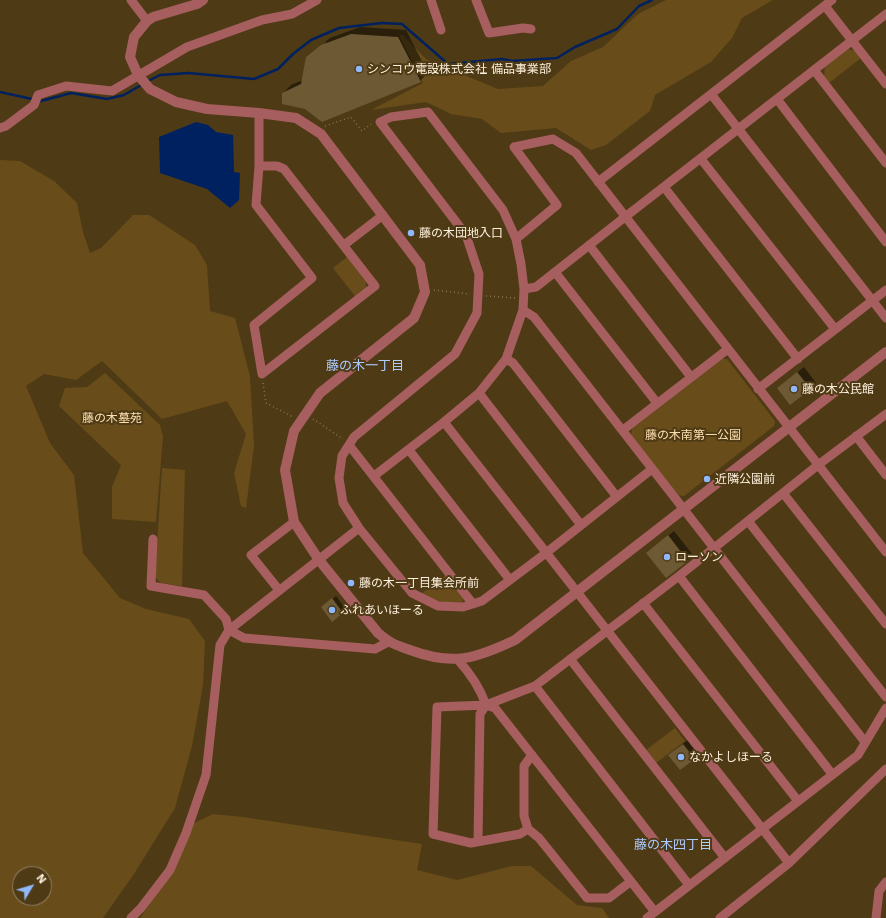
<!DOCTYPE html>
<meta charset="utf-8">
<style>
body{margin:0}
#map{position:relative;width:886px;height:918px;overflow:hidden;background:#4e3a15;font-family:"Work Sans",sans-serif}
canvas{display:block}
.north{position:absolute;left:12px;top:866px;width:40px;height:40px;box-sizing:border-box;background:#4e3a15;border:1px solid #948365;border-radius:50%;rotate:52deg;font-size:11px;font-weight:700;line-height:16px;text-align:center;color:#fdf0dc}
.north::after{content:'';display:block;margin:auto;width:14px;height:18px;background:#8fb8fd;clip-path:polygon(50% 0,100% 100%,50% 72%,0 100%)}
</style>
<div id="map">
<canvas width="886" height="918"></canvas>
<div class="north">N</div>
</div>
<script>
const ctx = document.querySelector('canvas').getContext('2d');
ctx.lineJoin = 'round';
function paint(path, color) { ctx.fillStyle = color; ctx.fill(path, 'evenodd'); }
function stroke(path, color, width, dash) { ctx.strokeStyle = color; ctx.lineWidth = width; ctx.lineCap = dash ? 'butt' : 'round'; ctx.setLineDash(dash || []); ctx.stroke(path); }
function write(font, color, halo, rows, align = 'center') {
  ctx.font = font + ' "Work Sans","Noto Sans JP",sans-serif'; ctx.lineWidth = 4; ctx.setLineDash([]); ctx.textBaseline = 'middle'; ctx.strokeStyle = halo; ctx.fillStyle = color; for (const [text, x, y, turn = 0] of rows) {
    ctx.save(); ctx.translate(x, y); ctx.rotate((+turn || 0) * Math.PI / 180); ctx.textAlign = isNaN(turn) ? turn : align; if (halo) ctx.strokeText(text, 0, 0); ctx.fillText(text, 0, 0); ctx.restore();
  }
}
paint(new Path2D(`
 M666 0H773L742 18 732 38 711 62 655 95 650 111 606 145 591 150 556 128 501 133 482 119 451 114 426 102 371 110 423 83 399 35H403L426 59 498 89 543 86 571 61 603 47 638 14Z
 M848 49 856 51 861 58 829 83 824 76 825 67Z
 M0 160 20 161 54 181 77 203 83 232 90 253 101 248 133 215H149L195 245 207 265 210 311 235 318 250 376 254 446 246 508 241 506 234 473 246 434 227 401 162 419 102 361 76 380 44 374 26 386 50 443 74 475 83 553 120 598 146 609 189 619 205 641 203 685 192 746 175 808 134 874 103 918H0ZM20 874H44V898H20Z
 M347 257 366 282V288L355 296 333 268Z
 M722 359H727L775 421 774 426 684 496 678 495 631 436 632 429Z
 M105 373 160 425 163 436 156 522 112 519V487L121 465 59 406 65 388 87 387Z
 M162 468 185 470 182 586 161 583 155 577Z
 M446 575 464 598 462 604 438 602 421 594Z
 M675 728 685 741 656 763 646 750Z
 M213 814 243 817 422 844 417 870 457 880 512 866H531L577 905 602 908 609 918H140L169 877 194 823Z`), '#684d1a');
paint(new Path2D(`
 M196 122 208 125 216 132 233 135 234 172 240 173 239 200 230 208 207 189 160 173 159 137Z`), '#00215f');
paint(new Path2D(`
 M360 27 406 30 428 73 420 81 283 93 291 85 303 80 313 53 326 43 325 42 330 38Z
 M804 367 816 383 810 389 784 383Z
 M674 531 693 555 687 561 647 553Z
 M336 596 346 609 343 612 326 604Z
 M689 739 700 752 694 758 669 755Z`), '#0007');
stroke(new Path2D(`
 M148 81 160 75 188 73 254 79 278 69 293 54 311 40 339 28 382 23 402 24 448 64 502 59 512 61 557 58 575 47 617 29 639 6 652 0
 M0 92 41 101 71 93 107 99 124 95 143 84`), '#00215f', 2.5);
paint(new Path2D(`
 M351 34 398 37 421 82 322 122 305 109 282 104V93L301 84 306 57 321 45Z
 M797 372 811 389 790 405 777 388Z
 M668 535 688 561 666 578 646 553Z
 M332 598 343 613 332 622 321 607Z
 M683 744 695 759 680 770 668 755Z`), '#6e5935');
stroke(new Path2D(`
 M325 126 351 117 362 131 371 124
 M434 290 470 294
 M486 296 516 298
 M263 383 266 403 293 417
 M313 419 343 439`), '#857354', 1.5, [1, 3]);
stroke(new Path2D(`
 M131 0 147 21
 M431 0 441 30
 M476 0 489 33 523 28 531 29
 M825 6 886 84
 M814 70 886 163
 M711 94 886 318
 M777 99 886 242
 M0 128 6 126 34 105 38 95 66 86 112 91 187 47 262 20 292 14 317 0
 M701 159 835 329
 M259 166H277L284 169 375 286 262 374 254 325 312 278 256 205 259 166V113
 M598 182 832 0
 M664 187 798 359
 M516 239 557 205 514 147 553 139 576 153 886 552
 M344 245 383 215
 M589 245 691 377
 M555 272 657 403
 M524 289 536 287 625 217 886 14
 M523 310 534 317 865 742
 M506 359 513 363 617 497
 M758 389 886 290
 M479 393 581 525
 M444 422 789 863
 M623 430 728 349
 M856 436 886 475
 M349 445 473 604
 M409 450 510 580
 M374 476 444 422 479 393 506 359 523 310 524 289 521 264 516 239 503 210 428 112 391 117 380 122 466 235 479 274 477 313 455 354 354 437 342 456 339 478 343 503 359 528 412 593 438 606 463 607 482 601 546 553 652 469
 M783 493 886 624
 M748 521 886 697
 M153 539 151 586 204 595 226 619 229 630 244 638 375 649 388 642
 M679 576 832 774
 M279 590 251 555 294 522
 M643 603 798 801
 M570 659 725 858
 M458 660C470 673 480 688 486 705L495 708 655 912
 M535 686 689 885
 M532 755 524 766V816L528 829 539 838 587 898H609L630 882
 M528 829 520 834 471 843 433 834 437 707 486 705 535 686 679 576 818 465 886 414
 M478 841 480 714 486 705
 M131 918 141 908 170 870 186 833 206 775 220 645 229 630 359 528
 M647 918 858 755 886 708
 M720 918 789 863 886 769
 M876 918 879 891 886 882`), '#a65e5f', 9);
stroke(new Path2D(`
 M203 0 197 4 153 17 147 21 134 37 130 57 138 75 150 89 176 102 207 109 259 113 296 118 321 134 420 265 425 292 414 318 320 393 294 431 285 470 294 522 319 560 378 633C389 643 396 645 410 650 453 666 475 659 515 640L886 352`), '#a65e5f', 10);
for (const [x, y, r, color] of [
 [359,69,4,"#8fb8fd"],
 [411,233,4,"#8fb8fd"],
 [794,389,4,"#8fb8fd"],
 [707,479,4,"#8fb8fd"],
 [667,557,4,"#8fb8fd"],
 [351,583,4,"#8fb8fd"],
 [332,610,4,"#8fb8fd"],
 [681,757,4,"#8fb8fd"]
]) { const dot = new Path2D(); dot.arc(x, y, r, 0, 2 * Math.PI); ctx.fillStyle = color; ctx.fill(dot); stroke(dot, '#4e3a15', 1.5); }
write('12px', '#fdf0dc', '#4e3a15', [
 ["シンコウ電設株式会社 備品事業部",367,69],
 ["藤の木団地入口",419,233],
 ["藤の木公民館",802,389],
 ["近隣公園前",715,479],
 ["ローソン",675,557],
 ["藤の木一丁目集会所前",359,583],
 ["ふれあいほーる",340,610],
 ["なかよしほーる",689,757]
], 'left');
write('12px', '#fddfaf', '#4e3a15', [
 ["藤の木墓苑",112,418],
 ["藤の木南第一公園",693,435]
]);
write('13px', '#accbfe', '#4e3a15', [
 ["藤の木一丁目",365,366],
 ["藤の木四丁目",673,845]
]);
</script>
